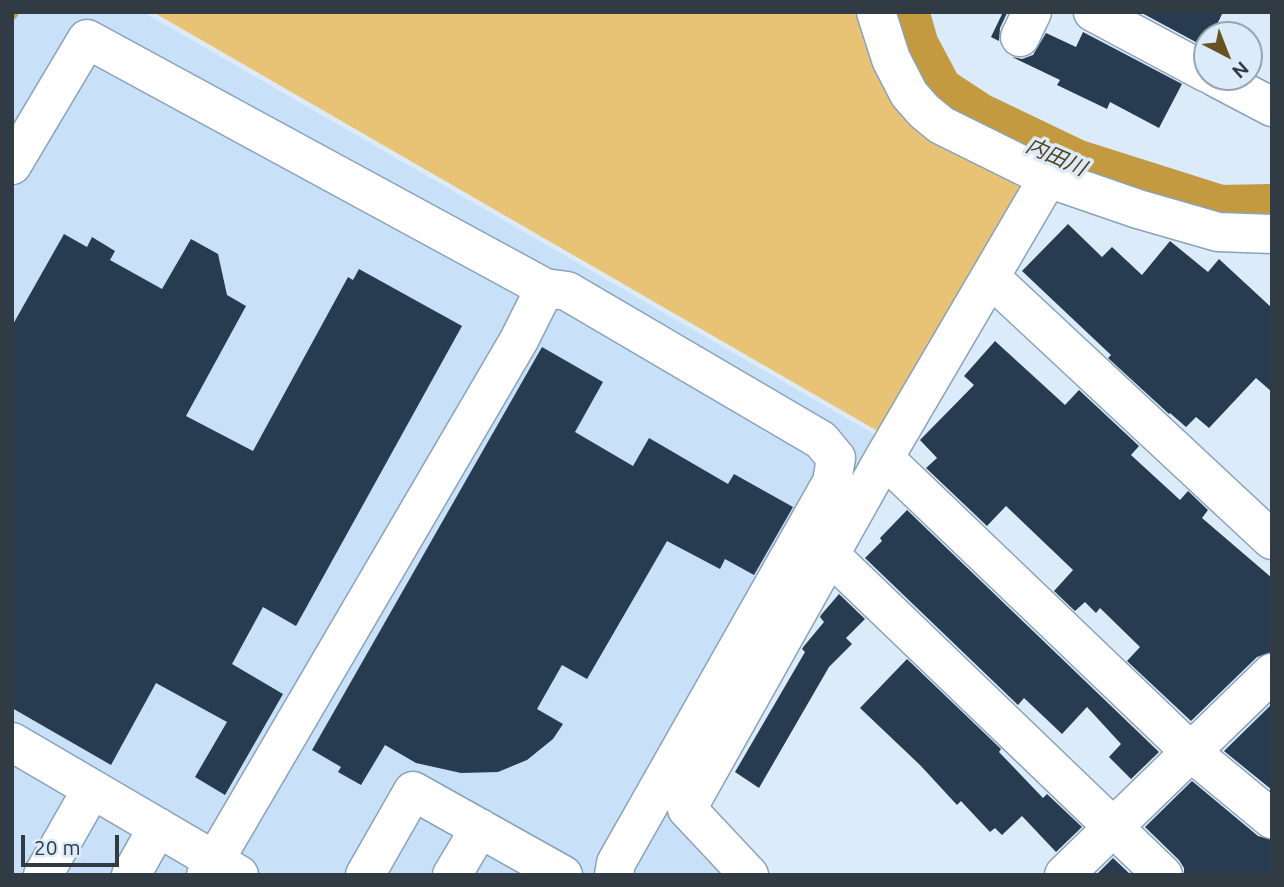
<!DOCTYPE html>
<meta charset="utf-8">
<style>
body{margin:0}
#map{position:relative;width:1284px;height:887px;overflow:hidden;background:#dcebfa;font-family:Ubuntu,sans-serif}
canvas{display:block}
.frame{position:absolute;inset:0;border:14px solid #303b44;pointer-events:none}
.north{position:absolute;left:1193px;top:21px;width:70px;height:70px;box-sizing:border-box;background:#dcebfa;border:2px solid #97a5b1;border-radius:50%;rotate:138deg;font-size:19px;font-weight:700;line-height:28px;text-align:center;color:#303b44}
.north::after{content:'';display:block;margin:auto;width:24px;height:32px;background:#685221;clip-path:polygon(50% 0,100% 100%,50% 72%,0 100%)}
.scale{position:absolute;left:21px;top:835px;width:98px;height:32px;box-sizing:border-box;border:4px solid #303b44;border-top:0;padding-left:9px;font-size:21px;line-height:24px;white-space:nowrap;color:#303b44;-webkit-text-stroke:5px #dcebfa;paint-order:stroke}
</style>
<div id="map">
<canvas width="1284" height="887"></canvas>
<div class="frame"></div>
<div class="north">N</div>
<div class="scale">20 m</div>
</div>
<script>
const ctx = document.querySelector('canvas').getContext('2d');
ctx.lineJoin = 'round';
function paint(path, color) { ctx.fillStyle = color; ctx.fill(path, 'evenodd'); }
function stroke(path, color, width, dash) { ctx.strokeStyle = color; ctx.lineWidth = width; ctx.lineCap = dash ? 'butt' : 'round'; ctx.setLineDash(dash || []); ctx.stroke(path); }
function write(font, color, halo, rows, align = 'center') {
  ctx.font = font + ' Ubuntu,"Noto Sans JP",sans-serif'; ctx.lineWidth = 7; ctx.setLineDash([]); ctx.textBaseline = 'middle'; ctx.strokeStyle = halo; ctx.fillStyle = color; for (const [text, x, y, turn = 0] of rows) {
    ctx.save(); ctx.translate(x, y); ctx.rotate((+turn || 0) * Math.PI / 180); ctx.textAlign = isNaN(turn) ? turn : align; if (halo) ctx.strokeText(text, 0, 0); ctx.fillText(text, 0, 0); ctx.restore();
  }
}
paint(new Path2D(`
 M12 12H143L879 437 673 817 729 875H12Z`), '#c8e1f9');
paint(new Path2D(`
 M153 12H854L864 29 1020 183 1025 193 881 433Z`), '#e8c375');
stroke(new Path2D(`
 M12 15 14 12`), '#c39a40', 10);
stroke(new Path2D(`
 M900 12 910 47 935 94 976 121 1074 168 1219 214 1272 213`), '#c39a40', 58);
paint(new Path2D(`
 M1003 12 1007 13 1000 28 999 41 991 37Z
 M1140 12H1223L1212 35H1207L1205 47Z
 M1083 32 1182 84 1159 128 1110 102 1107 109 1057 85 1060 80 1012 57 1022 59 1033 55 1046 33 1076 47Z
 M1068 224 1102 257 1112 247 1142 275 1170 241 1208 272 1219 259 1272 308V392L1256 378 1209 428 1196 417 1186 427 1170 413 1169 414 1108 358 1111 355 1022 271Z
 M64 234 87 247 92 237 115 251 110 260 162 289 191 239 218 254 227 295 246 306 186 416 253 451 348 277 353 280 359 269 462 326 296 626 263 607 232 664 283 694 225 795 195 777 227 722 156 683 111 765 12 708V326Z
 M995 341 1065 405 1079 390 1139 446 1131 455 1180 500 1188 491 1208 510 1202 518 1272 578V652L1257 657 1191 721 1127 661 1140 647 1100 608 1096 613 1085 602 1075 611 1054 591 1073 570 1006 506 987 526 926 468 937 458 920 440 974 385 964 376Z
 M542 347 603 382 575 432 633 466 649 438 728 484 734 474 793 507 754 575 725 559 720 569 667 541 587 679 562 665 537 709 563 724 553 739 527 760 498 772 461 773 416 763 385 745 361 785 338 772 341 767 312 750Z
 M907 510 1159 752 1131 779 1109 757 1121 744 1087 707 1062 734 1024 698 1018 705 865 558 882 541 880 538Z
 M839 594 865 619 846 638 852 644 829 667 759 788 735 772 805 652 802 649 804 646 824 622 820 617 821 615Z
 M907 659 1001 749 999 752 1043 798 1047 794 1082 827 1056 852 1022 816 1002 835 995 828 990 832 961 801 957 805 920 765 860 708Z
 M1272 704V790L1224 751Z
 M1192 781 1258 836 1272 840V875H1184V868L1179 860 1145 827Z
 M1113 858 1131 875H1096Z`), '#273c50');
const minor = new Path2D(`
 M876 12 891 59 909 94 924 111 941 125 1048 178 1138 209 1218 232 1272 234
 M1093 12 1207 73
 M1020 37 1032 12
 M1215 77 1272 107
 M12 165 87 39 545 288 567 291 821 440 836 458 832 482 616 863 614 875
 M991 278 1272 540
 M884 458 1191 752 1272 819
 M830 555 1163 875
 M12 742 239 875
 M43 875 92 789
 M131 875 158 827
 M206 875 519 340 545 288
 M365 875 413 791 563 875
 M452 875 480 828
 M749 875 687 809 884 458 1048 178
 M1064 875 1272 673`);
stroke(minor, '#8aa2b9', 41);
stroke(minor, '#fff', 38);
write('italic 21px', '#503f19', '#dcebfa', [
 ["内田川",1056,157,24]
]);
</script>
